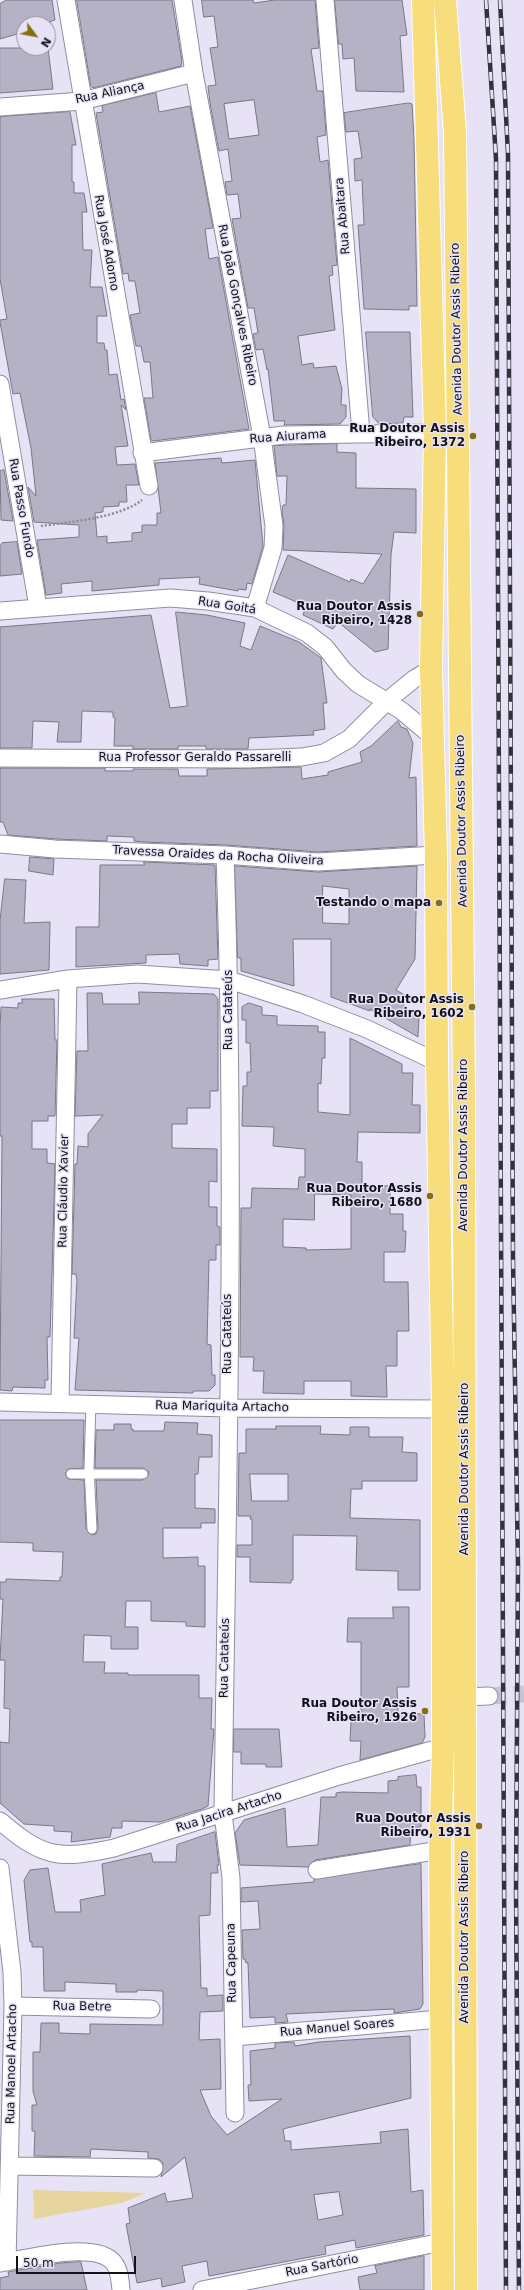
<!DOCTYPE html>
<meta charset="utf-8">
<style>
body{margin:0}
#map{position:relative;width:524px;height:2290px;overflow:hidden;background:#e7e2f6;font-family:"DejaVu Sans",sans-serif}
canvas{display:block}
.north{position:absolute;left:16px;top:16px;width:40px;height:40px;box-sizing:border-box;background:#e7e2f6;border:1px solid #928e9d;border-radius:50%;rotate:122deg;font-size:11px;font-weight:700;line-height:16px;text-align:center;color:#121117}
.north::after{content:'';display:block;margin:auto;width:14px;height:18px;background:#886e0e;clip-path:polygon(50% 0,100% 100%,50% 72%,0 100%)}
.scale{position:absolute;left:16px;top:2256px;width:120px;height:18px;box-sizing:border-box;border:2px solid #121117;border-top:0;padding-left:5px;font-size:12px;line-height:14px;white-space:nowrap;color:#121117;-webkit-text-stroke:3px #e7e2f6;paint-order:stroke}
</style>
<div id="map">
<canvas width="524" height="2290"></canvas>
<div class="north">N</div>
<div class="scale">50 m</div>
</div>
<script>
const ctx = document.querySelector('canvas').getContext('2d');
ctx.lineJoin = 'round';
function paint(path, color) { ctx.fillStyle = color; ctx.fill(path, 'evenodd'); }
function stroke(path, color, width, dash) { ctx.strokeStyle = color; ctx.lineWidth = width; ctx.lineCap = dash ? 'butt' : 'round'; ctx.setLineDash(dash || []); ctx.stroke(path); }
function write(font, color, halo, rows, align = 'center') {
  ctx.font = font + ' "DejaVu Sans",sans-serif'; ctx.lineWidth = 3; ctx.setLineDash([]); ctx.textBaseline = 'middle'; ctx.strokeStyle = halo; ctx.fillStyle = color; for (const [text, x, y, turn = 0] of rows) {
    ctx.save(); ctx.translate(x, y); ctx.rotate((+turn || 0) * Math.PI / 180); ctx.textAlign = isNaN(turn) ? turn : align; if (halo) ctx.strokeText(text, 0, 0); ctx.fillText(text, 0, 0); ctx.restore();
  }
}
paint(new Path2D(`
 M33 2190 146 2193 121 2203 34 2219Z`), '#e7d59f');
const building = new Path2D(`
 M7 0H52L55 20 49 22V24H24V32L0 39V4Z
 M77 0H172L182 61 181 66 93 88 91 86Z
 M202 0H253L254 3 275 0H315L319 48 311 49 317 91H323L326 135 317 137 320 162 328 160 337 265 332 266 333 275 329 276 335 330 298 336 302 365 313 363 314 368 336 366 342 389 341 405H346V417L340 424 284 425 285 421H274L268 369 267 370 263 349 256 350 253 334 258 333 254 308H248L232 219 241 218 238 194 227 195 225 182 232 181 228 149 219 151 210 103 208 86 216 85 210 48 218 47 214 16 204 17ZM254 100 259 135 229 139 224 104Z
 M335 0H402L407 35 400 36 404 92 356 91 354 58 343 59 342 44H339Z
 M0 48H48L53 89 0 93Z
 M156 93 159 112 190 106 213 228 205 229 209 259 218 257 249 429 153 441 151 440 144 398H153L150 362H144L141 346H136L130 315 140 313 135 281H129L128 273 123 274 96 113 103 112 102 106Z
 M409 103 412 104 414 139 417 306H409V310L364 309 358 225H364L362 180 355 181 354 159 362 158 358 131 346 132 344 113Z
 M70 112 76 145H72V182H74V193H84L87 212H82L83 250H92L90 287H102L107 316H97V343H104L105 350H107L109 375 117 374 121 400 124 399 126 410 121 405 128 446 115 447 117 465 135 464 139 485H126L127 502H119V506L103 507V512L95 513 97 537 107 536V543L132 541V533L142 532V525H157V513H161L155 463 221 458 222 463 255 460 263 546 252 584 247 583 246 590 238 589V591L199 584 200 577 159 579V585L92 591V581L61 584 62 593 46 595 37 540 79 537V525L34 522 28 487 36 496 31 448 20 393 13 394 0 322V320L7 319 0 279V117Z
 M366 332H410L413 417H404L403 423 379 424 373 417Z
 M337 444V452L356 453V488L416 489V533L394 532 391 555 388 649 375 652 338 622 333 629 303 615 306 606 273 592 288 555 350 582 351 579 363 584 382 554 283 550 284 526 282 511 283 505H286L287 476H277L274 446Z
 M4 470 13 521 1 520 0 471Z
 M17 542 22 574 0 576V546L2 543Z
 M176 612 207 615 245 623 240 646 251 650 260 626 299 642 321 658 327 703H323L325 729 313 731 314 735 249 738 248 749H206V746H178V749H133V746H114L115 718 113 717V712L82 711 81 742H57L59 722 33 721 32 748H0V627L151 615 170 708 187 706Z
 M398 721 401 727 407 729 413 743 409 778 416 777 417 846 318 852 226 845 143 842 134 841V837L107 836V841L56 839 8 835 3 822H0V768H105V771H133V769H178L179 776H207V769L301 767 302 779 328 775V772L362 762 360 752 371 746Z
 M30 857 54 859 53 875 29 871Z
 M144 862 215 865 218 959 208 960V966L180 964 179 954 146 955V963L76 967V927H99L100 865H144Z
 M235 866 318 872 417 866 415 959 396 990 408 997 403 1006 419 1016 418 1037 370 1009V1011L331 997V939H293L294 986 241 971V958H238ZM323 886 349 889V924L323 923Z
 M5 879 26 880 24 923 50 922 49 970 0 974V921Z
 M139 992 214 994 218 999V1091H210V1108H187V1124H172V1148L217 1149V1182L209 1181V1207H217V1226L220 1227V1245H216V1260H209L207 1344 211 1345 212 1375H215V1385L209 1391H193V1393L75 1390 79 1338H74L77 1280 76 1274H72L75 1164H77L78 1146 88 1147V1134L103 1115 75 1116 77 1051H88L87 993H102L103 1004H139Z
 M22 999H54L55 1040H57L55 1116H48V1121H32V1149H47V1163L55 1164 52 1274 50 1337H47L48 1380H45V1388L13 1387 12 1391 0 1390 2 1136H0V1028L1 1007 18 1008V1003H22Z
 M249 1003 262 1007V1015L277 1016V1025L318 1026V1032H325V1058H322L321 1084 318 1083V1112L350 1115V1038L402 1064V1073H413L412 1105H420V1133L358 1132 357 1162H362V1185L390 1186V1214H403V1231H406L405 1252H384V1282H408L409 1331H397V1366H386L387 1397 351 1396V1381H304V1394L263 1393 264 1371H253L254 1357H240L241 1208H251L252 1188 298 1189 299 1177H305V1149L273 1146 274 1127 242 1126 243 1086H247V1072H251L250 1043H246V1020H242V1007ZM315 1194 351 1195V1249L306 1250V1248L283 1247V1219L314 1220Z
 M0 1420H84L83 1468 68 1469 65 1474 68 1479 84 1480 86 1529 92 1535 96 1534 98 1529 96 1480H143L149 1474 148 1471 143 1468H95L96 1430H114V1424H131V1429H133V1431H164L165 1422 198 1423 197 1434 212 1435V1457H199L198 1474H195V1508L215 1509V1523H201V1528H163V1558L198 1557V1566H205V1627L186 1626V1622L151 1621V1601H126L125 1627H138V1649H111V1636L84 1635 83 1662H105L104 1673H128V1675H199V1698H212L211 1729H214L208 1806 202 1809 160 1822 122 1821V1828H112L110 1837 71 1842 72 1832 54 1831V1826L24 1824 0 1803V1742L9 1743 10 1709 4 1708 5 1660H0L3 1599H0V1582H6V1579L60 1581V1577H62L63 1552 33 1551V1543L0 1542Z
 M276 1426H321L320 1434 350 1435V1427H369V1437H403L402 1452 417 1453V1481H362V1489H351L350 1518 420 1520V1590H398V1571L356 1570 357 1536 293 1535V1580H291V1583L250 1582V1557H237V1545H252V1519H250L251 1516H238L239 1453H246V1429H276ZM250 1474H288V1501H252Z
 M393 1607H409V1687H397L398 1713 424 1714 425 1737 422 1743 360 1760 361 1741H350L351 1721 361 1722V1642H347L348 1618H393Z
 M234 1729H279L282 1767H266V1764H241V1752H234Z
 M416 1775 417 1787H421V1827L411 1828 410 1845 315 1860 308 1867 240 1865 235 1833 244 1820 285 1808 287 1847 318 1845 321 1797H336V1793L342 1792 388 1793V1781L398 1780V1777Z
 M215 1832 219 1865H217L218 1873H211L210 1915 199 1916 201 1988H207V1996L223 1995V2011L200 2012 199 2040 220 2039 221 2089 200 2090 211 2116 227 2135 282 2099 249 2101 248 2085H251L250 2051 275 2048V2043L294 2042 295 2046 319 2042 410 2036 411 2098 283 2129 285 2141H291V2150L381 2143 380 2132 408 2129 411 2192 423 2190 424 2235 356 2248 355 2240 325 2246 326 2254 209 2276 207 2261 182 2266 185 2282 162 2287 161 2278 137 2283 126 2224 130 2223 128 2208 165 2193 167 2202 193 2198 185 2157 161 2177 163 2163 159 2159 148 2158V2152L91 2149 90 2157 34 2156 35 2131H32V2105H37L33 2091V2052H40L41 2023H59V2033L90 2034V2024L163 2025V1991L137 1990V1992H116V1984L65 1982V1991H44L43 1947H32V1942H30L24 1880 30 1870 48 1868 55 1912H81L80 1900 105 1895 102 1864 151 1853 153 1862H176L177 1845ZM339 2192 343 2215 318 2220 314 2195Z
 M421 1864 423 2004 420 2009 394 2013V2009L286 2014 288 2022 275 2023V2017L250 2018 248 1963H246L245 1959H243L242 1930 260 1929 258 1901 241 1902V1888L314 1882V1879Z
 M424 2256V2290H360L358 2277 377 2273 375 2266Z
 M81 2262 87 2290H0V2278L9 2276 8 2272 61 2263Z`);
paint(building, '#b6b2c5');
stroke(building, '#7b7789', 1);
stroke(new Path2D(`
 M489 1696 524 1694`), '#c7c3d5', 17, [17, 8]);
const lane = new Path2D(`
 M91 1404 89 1468 92 1529
 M71 1474H143`);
const street = new Path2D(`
 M66 0 149 486
 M183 0 194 73 262 437 274 526 273 548 255 608
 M325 0 361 433
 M0 107 82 101 194 73
 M0 384 38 607
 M142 453 284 435 435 433
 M0 611 170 598 208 601 255 608 307 633 325 647 344 671 358 684 402 711 434 738
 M0 758 248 759 302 757 324 753 349 739 387 701 414 679 431 669
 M0 844 55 849 225 855 318 862 436 855
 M225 855C236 1174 227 1494 223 1814L231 1878 235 2113
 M0 990 68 979 137 974 229 980 303 1004 367 1029 437 1062
 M0 1402 228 1408 443 1409
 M60 1403 68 979
 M463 1697 489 1696
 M0 1821C43 1858 59 1860 114 1848L339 1776 454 1744
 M0 1868 12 1972 13 2006 7 2262
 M317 1870 440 1850
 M13 2006 151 2009
 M234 2037 440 2019
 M10 2166 154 2168
 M0 2263C26 2259 96 2240 114 2263 120 2271 120 2281 121 2290
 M202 2290 442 2242`);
const primary = new Path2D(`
 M423 0 435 433 431 669 436 855 437 1062 443 1409V1747L440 1850 443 2290
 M445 0 455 133 464 1095 466 2290`);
stroke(lane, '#918d9f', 11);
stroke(street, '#918d9f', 19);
stroke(primary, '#fff', 24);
stroke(new Path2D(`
 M41 526C69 522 119 518 142 500`), '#8c8997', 2.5, [2, 2]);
stroke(lane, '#fff', 9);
stroke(street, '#fff', 17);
stroke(primary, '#f7dd7c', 22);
const rail = new Path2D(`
 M486 0 496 159 506 2290
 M500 0 508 154 513 1258 518 1565 516 1891 519 2290`);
stroke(rail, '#333139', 4.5);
stroke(rail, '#e7e2f6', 3, [9]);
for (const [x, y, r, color] of [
 [473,436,4,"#886e0e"],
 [420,614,4,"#886e0e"],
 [439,903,4,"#886e0e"],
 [472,1007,4,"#886e0e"],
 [430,1196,4,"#886e0e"],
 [425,1711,4,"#886e0e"],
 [479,1826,4,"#886e0e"]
]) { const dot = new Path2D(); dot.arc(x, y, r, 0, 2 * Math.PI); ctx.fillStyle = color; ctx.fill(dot); stroke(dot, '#e7e2f6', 1.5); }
write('12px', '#121117', '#e7e2f6', [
 ["Rua Aliança",110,93,-12],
 ["Rua Abaitara",343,216,-95],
 ["Rua José Adorno",106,243,80],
 ["Rua João Gonçalves Ribeiro",237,305,79],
 ["Avenida Doutor Assis Ribeiro",457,329,-91],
 ["Rua Aiurama",288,437,-4],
 ["Rua Passo Fundo",21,508,80],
 ["Rua Goitá",227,606,9],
 ["Rua Professor Geraldo Passarelli",195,758],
 ["Avenida Doutor Assis Ribeiro",462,821,-91],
 ["Travessa Oraides da Rocha Oliveira",218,856,3],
 ["Rua Catateús",229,1010,-90],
 ["Avenida Doutor Assis Ribeiro",464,1145,-90],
 ["Rua Cláudio Xavier",64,1191,-89],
 ["Rua Catateús",228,1334,-90],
 ["Rua Mariquita Artacho",222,1407,1],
 ["Avenida Doutor Assis Ribeiro",465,1469,-90],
 ["Rua Catateús",225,1658,-89],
 ["Rua Jacira Artacho",229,1812,-18],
 ["Avenida Doutor Assis Ribeiro",465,1937,-90],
 ["Rua Capeuna",232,1963,-91],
 ["Rua Betre",82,2007,1],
 ["Rua Manuel Soares",337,2028,-5],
 ["Rua Manoel Artacho",12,2064,-89],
 ["Rua Sartório",322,2266,-11]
]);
write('bold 12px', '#121117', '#e7e2f6', [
 ["Rua Doutor Assis",465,429],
 ["Ribeiro, 1372",465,443],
 ["Rua Doutor Assis",412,607],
 ["Ribeiro, 1428",412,621],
 ["Testando o mapa",431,903],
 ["Rua Doutor Assis",464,1000],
 ["Ribeiro, 1602",464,1014],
 ["Rua Doutor Assis",422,1189],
 ["Ribeiro, 1680",422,1203],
 ["Rua Doutor Assis",417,1704],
 ["Ribeiro, 1926",417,1718],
 ["Rua Doutor Assis",471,1819],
 ["Ribeiro, 1931",471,1833]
], 'right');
</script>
